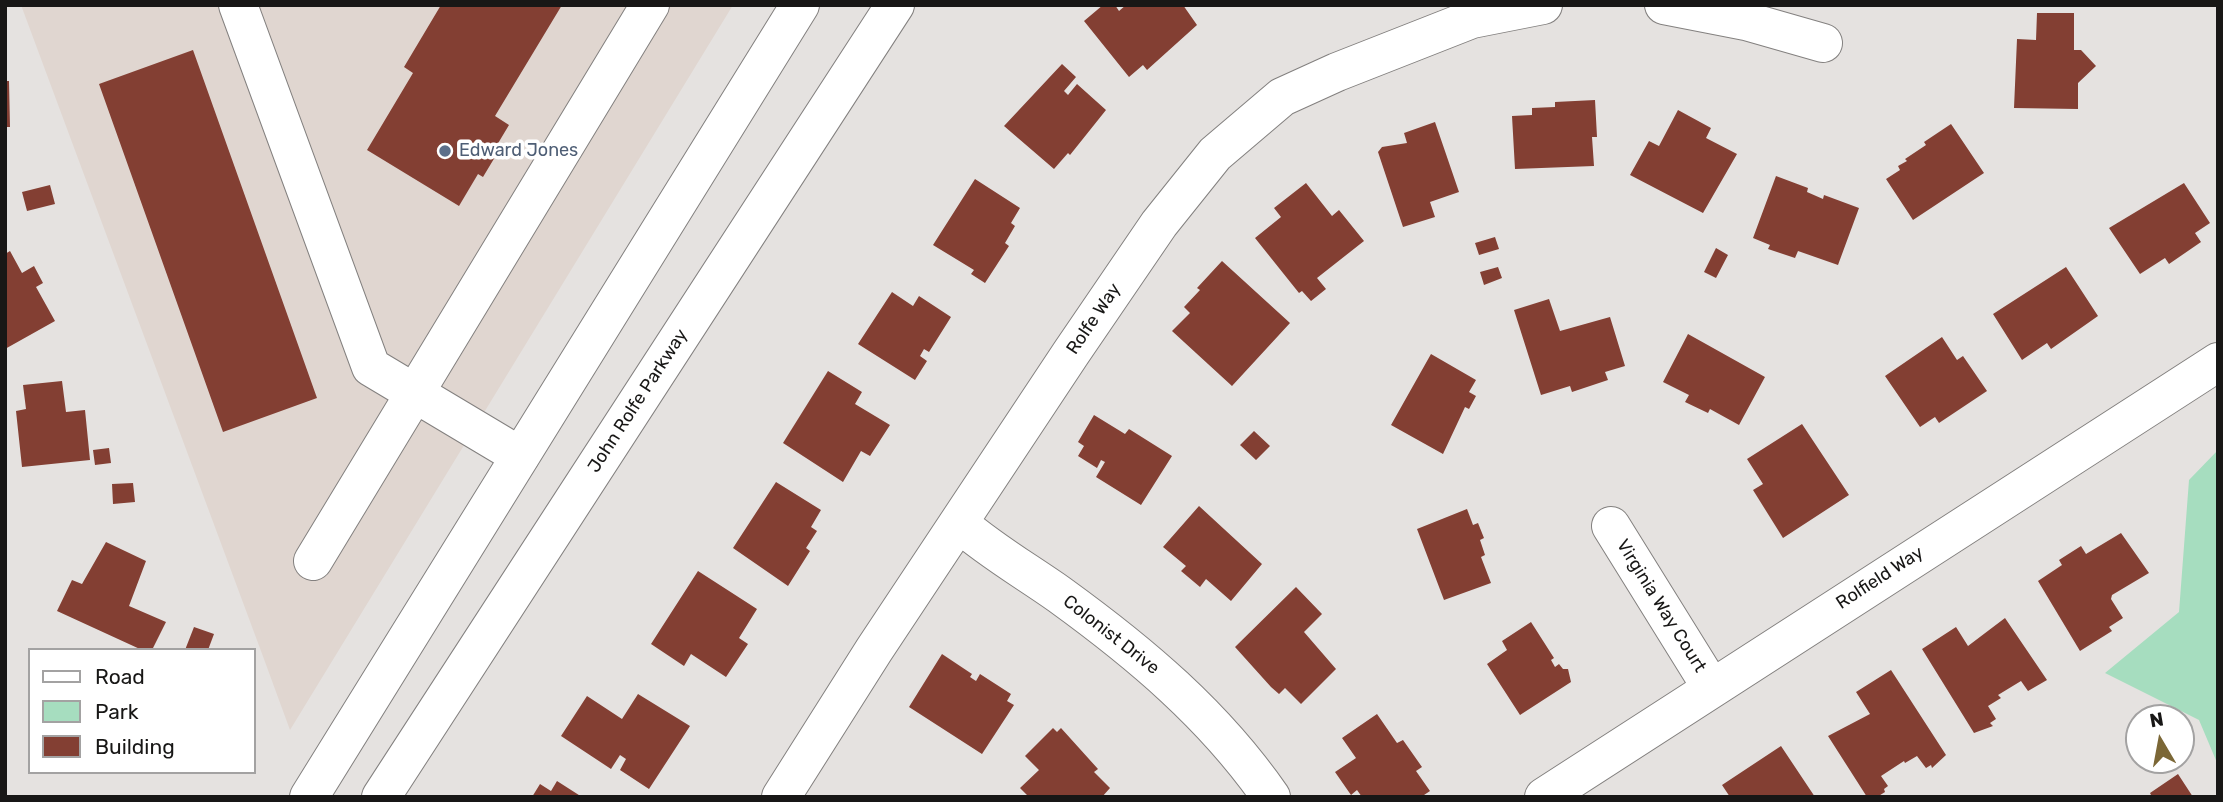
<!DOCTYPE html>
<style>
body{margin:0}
#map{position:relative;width:2223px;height:802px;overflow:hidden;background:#e5e2e0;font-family:Rubik,sans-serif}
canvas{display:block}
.frame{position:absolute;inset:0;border:7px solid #181716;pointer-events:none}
.legend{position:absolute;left:28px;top:648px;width:228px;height:126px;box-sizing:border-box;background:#fff;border:2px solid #a3a2a2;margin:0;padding:9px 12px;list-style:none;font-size:21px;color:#181716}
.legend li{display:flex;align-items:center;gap:14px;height:35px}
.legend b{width:35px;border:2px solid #a3a2a2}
.north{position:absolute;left:2125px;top:704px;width:70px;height:70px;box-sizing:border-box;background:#fff;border:2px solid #a3a2a2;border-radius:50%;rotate:350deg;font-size:19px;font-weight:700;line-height:28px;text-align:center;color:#181716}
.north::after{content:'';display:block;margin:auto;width:24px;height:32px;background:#7b6736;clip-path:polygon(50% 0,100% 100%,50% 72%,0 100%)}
</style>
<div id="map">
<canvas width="2223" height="802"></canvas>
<div class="frame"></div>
<ul class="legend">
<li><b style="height:9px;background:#fff"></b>Road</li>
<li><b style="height:19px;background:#a6ddbf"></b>Park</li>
<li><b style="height:19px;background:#833f33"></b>Building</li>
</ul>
<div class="north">N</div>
</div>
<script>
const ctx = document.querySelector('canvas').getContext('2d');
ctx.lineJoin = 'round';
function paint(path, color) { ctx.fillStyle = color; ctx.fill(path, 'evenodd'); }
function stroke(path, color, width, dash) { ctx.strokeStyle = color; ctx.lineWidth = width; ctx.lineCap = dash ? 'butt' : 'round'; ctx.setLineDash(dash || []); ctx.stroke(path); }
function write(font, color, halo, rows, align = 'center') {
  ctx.font = font + ' Rubik,sans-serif'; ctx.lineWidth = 7; ctx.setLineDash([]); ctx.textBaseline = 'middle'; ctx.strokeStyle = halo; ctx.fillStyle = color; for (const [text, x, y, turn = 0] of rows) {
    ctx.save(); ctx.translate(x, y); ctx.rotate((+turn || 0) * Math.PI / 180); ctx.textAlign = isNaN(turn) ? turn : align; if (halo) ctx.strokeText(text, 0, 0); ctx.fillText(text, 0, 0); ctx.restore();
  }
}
paint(new Path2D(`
 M21 5H733L290 730 261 651Z`), '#e0d6d0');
paint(new Path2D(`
 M2218 450V765L2199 720 2105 673 2179 612 2189 480Z`), '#a6ddbf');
paint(new Path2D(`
 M441 5H562L495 116 509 125 491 155 495 157 483 177 478 174 459 206 367 150 413 73 404 67Z
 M1103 5H1115L1119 11 1126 5H1183L1197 25 1147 70 1143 65 1129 77 1084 21Z
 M2037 13H2074V50H2081L2096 66 2078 83V109L2014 108 2017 39 2036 40Z
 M193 50 317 398 223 432 99 84Z
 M1062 64 1076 77 1064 91 1068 95 1077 84 1106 110 1070 155 1068 153 1054 169 1004 126Z
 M5 81H9L10 127H5Z
 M1595 100 1597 137H1592L1594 166 1515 169 1512 116 1532 115V108L1555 107V102Z
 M1678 110 1711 128 1706 138 1737 154 1703 213 1630 175 1649 141 1659 146Z
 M1435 122 1459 192 1430 202 1435 217 1403 227 1378 152 1382 147 1407 143 1404 133Z
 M1951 124 1984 173 1913 220 1886 179 1900 170 1898 166 1907 161 1905 159 1926 145 1924 142Z
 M1776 176 1808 188 1807 192 1823 199 1824 195 1859 208 1838 265 1798 251 1795 258 1768 249 1770 245 1753 238Z
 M975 179 1020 208 1011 223 1015 226 1005 243 1009 246 985 283 971 274 974 270 933 245Z
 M1306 183 1332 216 1339 210 1364 241 1317 278 1326 289 1311 301 1302 291 1299 293 1255 238 1281 217 1274 208Z
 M2184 183 2210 223 2195 233 2201 242 2169 264 2165 258 2140 274 2109 228Z
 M50 185 55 204 27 211 22 192Z
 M1495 237 1499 249 1479 255 1475 243Z
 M1716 248 1728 255 1716 278 1704 272Z
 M10 251 22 273 34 266 43 283 36 287 55 321 5 349V254Z
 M1222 261 1290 323 1232 386 1172 331 1190 313 1184 307 1200 290 1197 288Z
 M1498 267 1502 278 1484 285 1480 272Z
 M2066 267 2098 316 2051 349 2047 343 2022 360 1993 314Z
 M892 292 913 306 919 296 951 317 929 352 924 349 920 356 927 361 915 380 858 344Z
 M1549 299 1560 331 1610 317 1625 366 1605 372 1608 380 1572 392 1570 386 1541 395 1514 310Z
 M1688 334 1765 377 1739 425 1710 409 1708 413 1685 402 1689 395 1663 382Z
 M1942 337 1957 360 1963 356 1987 391 1939 423 1935 417 1920 427 1885 376Z
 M1431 354 1476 380 1469 392 1476 396 1469 409 1465 407 1443 454 1391 425Z
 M828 371 862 392 855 404 890 425 870 456 861 451 843 482 783 443Z
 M62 381 66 412 85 410 90 460 22 467 16 411 26 409 23 385Z
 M1094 415 1125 434 1129 429 1172 456 1141 505 1096 477 1105 462 1101 460 1097 468 1078 456 1084 446 1078 442Z
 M1802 424 1849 495 1783 538 1753 490 1763 484 1747 459Z
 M1254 431 1270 446 1256 460 1240 445Z
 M109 448 111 463 95 465 93 450Z
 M776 482 821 510 811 527 817 531 806 548 810 551 788 586 733 548Z
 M133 483 135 502 113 504 112 484Z
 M1199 506 1262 564 1231 601 1206 579 1200 587 1181 571 1186 566 1163 547Z
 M1467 509 1473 525 1478 523 1484 538 1480 540 1485 555 1481 557 1491 583 1444 600 1417 529Z
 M2121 533 2149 573 2112 595 2111 599 2123 618 2109 627 2112 631 2080 651 2038 581 2062 565 2059 560 2081 546 2086 554Z
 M106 542 146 561 129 606 166 622 152 650H142L57 611 72 580 82 584Z
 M698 571 757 609 739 638 748 644 726 677 691 654 684 666 651 644Z
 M1296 587 1322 614 1304 632 1336 669 1301 704 1285 688 1279 694 1271 687 1235 647Z
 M2005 618 2047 680 2028 691 2021 681 1998 695 2001 698 1988 706 1996 719 1990 723 1993 726 1974 733 1922 649 1956 627 1968 646Z
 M1531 622 1554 658 1551 660 1555 667 1559 664 1563 669H1568L1571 682 1520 715 1487 664 1507 650 1502 641Z
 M194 627 214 634 208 650H185Z
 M942 654 972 674 970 677 976 681 980 674 1011 694 1007 701 1014 705 982 754 909 707Z
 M1891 670 1946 755 1932 768 1931 765 1926 768 1917 756 1905 763 1904 761 1881 776 1888 786 1884 789 1885 792 1877 797H1867L1828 736 1870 714 1856 692Z
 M638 694 690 726 649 789 620 770 626 759 620 755 611 769 561 736 587 696 622 719Z
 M1377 714 1397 743 1403 740 1422 767 1416 771 1430 791 1421 797H1362L1357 790 1351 795 1335 772 1356 758 1342 738Z
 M1053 728 1057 732 1061 728 1098 769 1094 772 1110 788 1102 797H1029L1020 788 1039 770 1025 756Z
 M1781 746 1815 797H1730L1722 785Z
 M2178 774 2193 797H2152L2150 793Z
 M557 781 582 797H532L540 784 551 791Z`), '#833f33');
const minor = new Path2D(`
 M238 5 371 367 520 456
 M1664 5 1746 21 1823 43
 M960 524C991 551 1026 571 1060 595 1140 653 1214 715 1271 797
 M1611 526 1711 687
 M313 561 650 5
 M781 797 874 650 1071 353 1159 224 1215 154 1282 97 1337 72 1472 19 1543 5
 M1544 797 2218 362`);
const major = new Path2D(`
 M309 797 800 5
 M381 797 895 5`);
stroke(minor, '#83807f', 40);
stroke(major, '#83807f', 40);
stroke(minor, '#fff', 38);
stroke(major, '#fff', 38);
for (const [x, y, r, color] of [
 [445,151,7,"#5c6f8a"]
]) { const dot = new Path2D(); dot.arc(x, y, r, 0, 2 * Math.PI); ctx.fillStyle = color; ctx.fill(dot); stroke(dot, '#fff', 2.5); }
write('18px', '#4e5e75', '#fff', [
 ["Edward Jones",459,151]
], 'left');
write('18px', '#181716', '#fff', [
 ["Rolfe Way",1094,319,-56],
 ["John Rolfe Parkway",638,401,-57],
 ["Rolfield Way",1880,578,-33],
 ["Virginia Way Court",1661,606,58],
 ["Colonist Drive",1111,635,38]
]);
</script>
